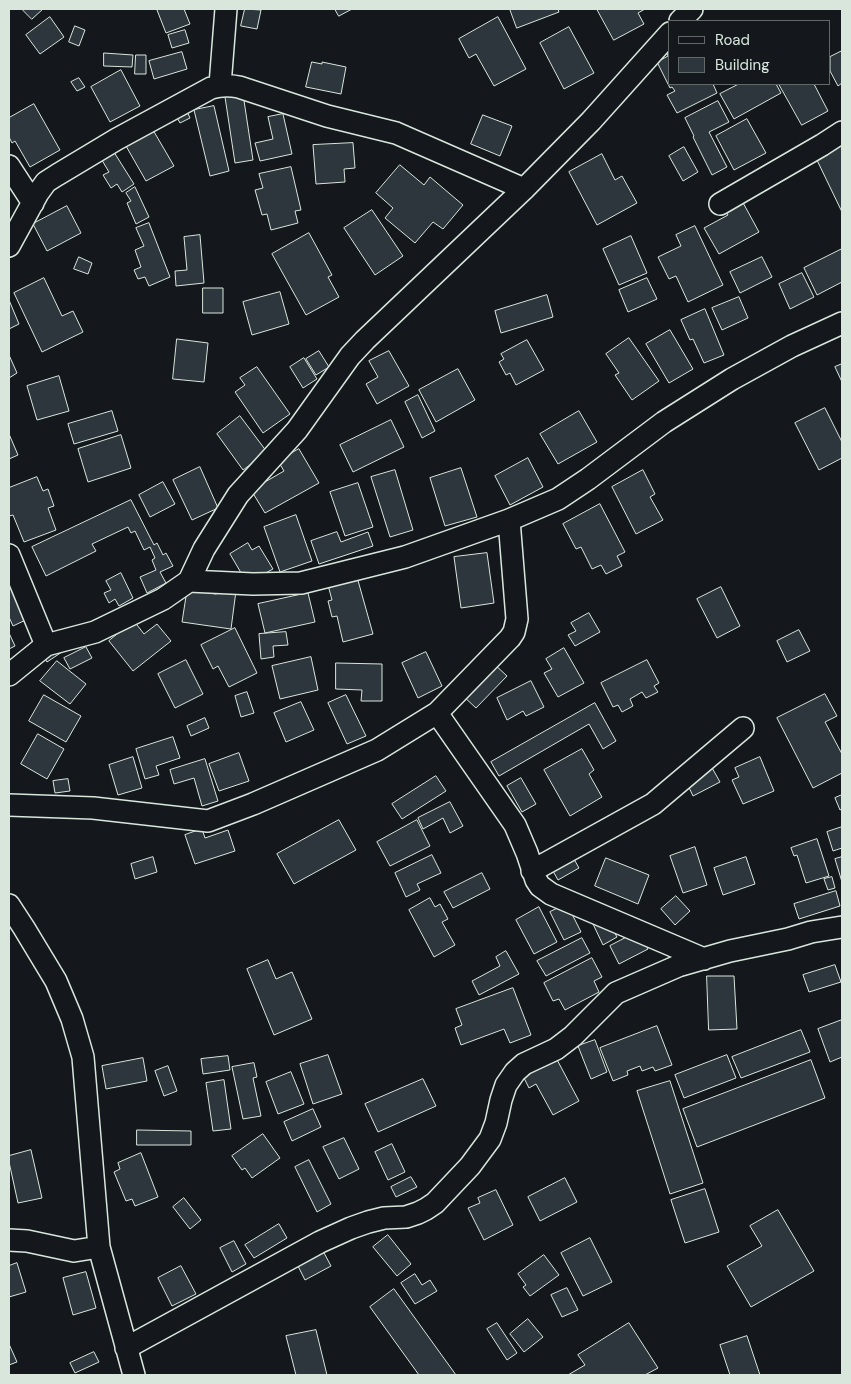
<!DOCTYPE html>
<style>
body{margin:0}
#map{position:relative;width:851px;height:1384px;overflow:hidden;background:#14181c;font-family:"DM Sans",sans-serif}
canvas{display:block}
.frame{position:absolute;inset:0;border:10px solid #d8e6dc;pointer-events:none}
.legend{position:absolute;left:668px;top:20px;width:162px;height:65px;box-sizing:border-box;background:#14181c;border:1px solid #626a69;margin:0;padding:6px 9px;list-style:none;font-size:15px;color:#d8e6dc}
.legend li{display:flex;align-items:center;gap:10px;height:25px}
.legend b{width:25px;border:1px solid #626a69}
</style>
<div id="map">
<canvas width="851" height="1384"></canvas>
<div class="frame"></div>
<ul class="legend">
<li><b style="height:6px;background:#14181c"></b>Road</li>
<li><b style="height:14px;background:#2c363c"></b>Building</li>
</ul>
</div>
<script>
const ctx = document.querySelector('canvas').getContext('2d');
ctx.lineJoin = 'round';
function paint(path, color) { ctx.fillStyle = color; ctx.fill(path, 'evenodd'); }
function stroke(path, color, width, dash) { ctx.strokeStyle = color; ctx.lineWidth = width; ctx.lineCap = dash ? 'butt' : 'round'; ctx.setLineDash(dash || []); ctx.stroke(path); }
const building = new Path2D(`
 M22 9H43L32 19Z
 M160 9H184L190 24 166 33 157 10Z
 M245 9 261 10 257 29 241 26Z
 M335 9H352L339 16Z
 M510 9H558L559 12 517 28Z
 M597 9H645L638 13 644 24 614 40Z
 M50 17 64 37 40 54 26 35Z
 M498 17 526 69 494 86 476 54 469 58 459 39Z
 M75 26 85 30 79 46 69 42Z
 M569 27 594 73 564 89 540 43Z
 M185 30 189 43 172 48 168 35Z
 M670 49V84H713L717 93 677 113 667 95 675 91 672 87 670 88 657 62 668 56 666 51Z
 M842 51V83L838 86 830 71V57Z
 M182 52 187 69 154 79 149 61Z
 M104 53 133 55 132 67 104 66Z
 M136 55H146V74H135Z
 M312 62 322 64V62L346 67 341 94 306 87Z
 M121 70 140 106 110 122 91 87Z
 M79 78 85 87 77 91 71 82Z
 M739 84H776L781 93 734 119 720 94Z
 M779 84H814L828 111 802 125Z
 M243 94 253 160 235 163 225 97Z
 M718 101 729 122 709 132 727 167 712 175 693 137 694 136 685 118Z
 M34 104 60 150 30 167 15 141 12 143 9 137V118Z
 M214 106 229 171 210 176 194 110Z
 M185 107 190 118 180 123 174 112Z
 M283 114 292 154 260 161 255 143 273 139 268 117Z
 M483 115 512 126 500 156 471 144Z
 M747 119 766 153 734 170 716 136Z
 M153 130 174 166 146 181 126 146Z
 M353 143 355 168 344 169 345 182 316 184 313 145Z
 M842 143V212L815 156Z
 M684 147 698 172 683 181 669 156Z
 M112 149 134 184 122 192 117 184 111 188 103 175 109 172 100 157Z
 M602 154 615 180 622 176 637 203 597 225 569 172Z
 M400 165 424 185 430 177 463 205 443 229 433 222 415 243 385 218 393 208 376 193Z
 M291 167 301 210 295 211 298 223 271 230 267 214 262 215 255 190 263 188 259 174Z
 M135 187 149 217 136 224 127 203 131 201 126 193Z
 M741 199 759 232 719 254 704 228 728 215 724 208Z
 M67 206 81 233 47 251 33 224Z
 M372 210 403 256 375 275 344 228Z
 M149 223 170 277 149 286 145 277 138 279 134 270 141 267 135 250 144 246 136 228Z
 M695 226 723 285 688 302 676 276 669 279 658 257 681 246 676 235Z
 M309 233 332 275 328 277 339 297 306 315 272 254Z
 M200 235 204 283 176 286 175 271 187 270 184 237Z
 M631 236 647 273 619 285 603 249Z
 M842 249V282L817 295 804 268Z
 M79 257 92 263 88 274 74 269Z
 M762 257 772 277 740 293 730 272Z
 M802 273 814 297 790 309 779 284Z
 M44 278 62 316 73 311 83 332 42 352 14 293Z
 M647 278 657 299 628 312 619 290Z
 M203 288H223V313H203Z
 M280 292 289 324 252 335 243 302Z
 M547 295 553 317 501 333 495 311Z
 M739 297 748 318 722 330 712 308Z
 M9 300 19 324 9 329Z
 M705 309 724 355 704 363 693 339 690 340 681 320Z
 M670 330 693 369 669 383 646 344Z
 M629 338 659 381 632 400 615 375 619 373 606 354Z
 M177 339 208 343 204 382 173 379Z
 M527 340 544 370 516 385 510 373 506 375 499 362 504 359 501 354Z
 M319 351 329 367 316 375 306 359Z
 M389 351 409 386 377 404 366 384 378 377 369 361Z
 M9 355 17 373 9 378Z
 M304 358 317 379 303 388 290 367Z
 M842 364V382L835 367Z
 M257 367 290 414 263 433 235 392 245 385 240 378Z
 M458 369 475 400 436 422 419 390Z
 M59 376 69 411 37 420 27 386Z
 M418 395 435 431 422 438 405 402Z
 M825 408 842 442V458L819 470 795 423Z
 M112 411 118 431 74 444 68 424Z
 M579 411 597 442 558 464 540 434Z
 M240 416 267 452 243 470 217 434Z
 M391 420 404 447 353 472 340 445Z
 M9 434 18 455 9 459Z
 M121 435 131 468 88 482 78 449Z
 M299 449 319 483 265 513 251 490 284 471 278 461Z
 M528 458 543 487 510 505 495 476Z
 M200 467 218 508 192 520 173 480Z
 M461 468 477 517 445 526 430 478Z
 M395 470 413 530 390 537 371 477Z
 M643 470 655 494 650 497 663 520 636 534 612 487Z
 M37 477 43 491 48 489 54 506 48 508 56 530 24 542 13 515 9 516V488Z
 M163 482 175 504 150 517 139 495Z
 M358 483 373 527 345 536 330 492Z
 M131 500 154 545 157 543 163 555 166 553 173 566 160 572 166 583 147 593 140 577 156 570 152 560 155 558 150 547 144 550 135 531 131 533 128 527 92 544 96 551 46 576 32 547Z
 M600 504 625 552 617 556 622 566 606 574 601 565 592 569 581 547 576 549 563 524Z
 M296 515 312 561 280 572 264 527Z
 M337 532 341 542 368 532 373 546 319 564 311 541Z
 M248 543 252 550 259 546 273 569 247 583 230 554Z
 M487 553 494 603 461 608 454 557Z
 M9 567 32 617 13 626 9 617Z
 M121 573 133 598 119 606 115 599 109 603 104 593 111 590 106 581Z
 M357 577 373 634 343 642 337 616 332 617 328 601 332 600 328 585Z
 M217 580 237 583 231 629 182 622 187 590 216 594Z
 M721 587 740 626 717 638 697 599Z
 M308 593 315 622 265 633 258 604Z
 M589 613 600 632 575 646 568 635 576 631 571 623Z
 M134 621 144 634 157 624 171 641 133 671 109 641Z
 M235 628 257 673 229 687 218 666 213 669 201 645Z
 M799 630 810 651 787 662 777 641Z
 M286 632 288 645 273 646 274 657 261 659 259 634Z
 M9 633 15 646 9 649Z
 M86 647 92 658 70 669 64 658Z
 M564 648 584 683 558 697 544 673 552 669 546 659Z
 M65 650 47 662 41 652Z
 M426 652 442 686 418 698 402 663Z
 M311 657 318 690 280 699 272 666Z
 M186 660 203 694 175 708 158 674Z
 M647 660 659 683 654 686 658 692 646 698 642 692 630 699 633 706 622 712 618 705 613 707 601 683Z
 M57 661 86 684 70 704 40 681Z
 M336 663 382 664V701H361L362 690 336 689Z
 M493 663 507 676 476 708 462 695Z
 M531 681 544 707 526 716 523 711 507 720 497 698Z
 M247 692 254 713 241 717 235 696Z
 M825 694 837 716 825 722 842 754V773L813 788 777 718Z
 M44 695 81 716 66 742 29 721Z
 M346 695 366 736 347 744 328 703Z
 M301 702 314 730 286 742 274 713Z
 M595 703 616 741 603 749 589 724 499 776 491 762Z
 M205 718 209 728 191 736 187 726Z
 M38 734 64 749 47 779 21 764Z
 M173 737 180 758 156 766 159 775 145 779 136 749Z
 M582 749 594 770 589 774 602 797 570 816 544 770Z
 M239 753 249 781 219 791 209 764Z
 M133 757 142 788 118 795 109 765Z
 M760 757 774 791 743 804 732 780 739 777 735 768Z
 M205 759 218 801 202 806 194 778 174 784 170 770Z
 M711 766 720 782 693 796 685 779Z
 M436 776 446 791 402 819 392 804Z
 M521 778 536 804 522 812 507 786Z
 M68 779 70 791 55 793 53 781Z
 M842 795V809L840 810 835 798Z
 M450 802 463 826 450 833 443 818 423 829 418 818Z
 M339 820 356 850 294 884 277 854Z
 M417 820 430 846 390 866 377 842Z
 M842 827V848L833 851 827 832Z
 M202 829 205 838 228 830 235 851 195 864 185 835Z
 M817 839 829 876 806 883 797 855 794 856 791 848Z
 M695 847 707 885 683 893 670 856Z
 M570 852 579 868 558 880 549 864Z
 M432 855 441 873 417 884 420 890 406 897 395 873Z
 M153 857 157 872 135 879 131 864Z
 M746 857 755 884 723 895 714 868Z
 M842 857V882L835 859Z
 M606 858 649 875 638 904 595 886Z
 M482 873 490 889 453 908 444 892Z
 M832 877 835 888 828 890 824 879Z
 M836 891 840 906 799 919 794 904Z
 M676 896 690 911 675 925 661 909Z
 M430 898 435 907 440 904 448 919 442 922 455 945 434 957 409 910Z
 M567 904 581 932 564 940 550 912Z
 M539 907 557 942 534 954 516 920Z
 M606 917 617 937 603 945 593 924Z
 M639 931 648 949 619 964 610 946Z
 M582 938 590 953 546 976 537 961Z
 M506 951 519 974 479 995 472 981 500 966 496 957Z
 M592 958 602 977 594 981 599 992 565 1010 559 999 553 1001 544 983Z
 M268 960 276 979 292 972 312 1019 274 1035 247 969Z
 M835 965 841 982 809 992 803 975Z
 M707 976H734L737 1029 709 1030Z
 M513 988 531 1035 510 1043 504 1029 461 1045 455 1028 462 1025 456 1009Z
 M842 1020V1057L830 1062 818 1029Z
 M657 1026 672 1065 655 1071 653 1067 642 1071 640 1066 627 1071 628 1075 613 1081 600 1048Z
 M801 1030 810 1052 741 1078 732 1057Z
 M595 1040 607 1072 591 1079 578 1046Z
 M554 1054 579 1101 553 1115 536 1084 529 1088 521 1072Z
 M328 1055 342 1094 313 1104 300 1064Z
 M727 1055 736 1078 684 1098 675 1075Z
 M228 1056 230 1070 203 1074 201 1059Z
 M143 1058 147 1081 106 1089 102 1066Z
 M811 1060 825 1098 697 1147 683 1109Z
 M254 1063 257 1077 253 1078 261 1116 243 1119 232 1067Z
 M168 1066 177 1091 164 1096 155 1071Z
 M291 1072 304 1104 278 1114 266 1082Z
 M423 1079 436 1106 378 1132 365 1104Z
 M224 1080 231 1129 213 1131 206 1083Z
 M670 1081 703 1183 670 1194 637 1091Z
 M313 1109 321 1127 292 1141 284 1122Z
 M137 1130 191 1131V1145H137Z
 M263 1134 280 1158 252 1178 245 1168 242 1170 232 1156Z
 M344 1138 359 1169 339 1179 323 1147Z
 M392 1144 405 1172 388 1180 375 1152Z
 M31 1150 42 1198 18 1203 9 1162V1156Z
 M141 1153 158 1197 135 1206 132 1199 126 1201 114 1172 120 1169 118 1163Z
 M309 1160 331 1204 317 1212 295 1167Z
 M411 1177 417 1187 396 1197 391 1187Z
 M565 1178 577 1202 540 1221 528 1197Z
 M705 1189 719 1232 685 1243 671 1200Z
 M496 1190 513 1225 484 1240 468 1208 480 1203 478 1198Z
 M184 1198 201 1220 190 1229 173 1207Z
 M778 1210 814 1271 751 1307 727 1266 762 1246 750 1226Z
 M279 1224 287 1238 254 1258 245 1245Z
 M388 1235 411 1264 397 1276 373 1247Z
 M590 1238 612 1282 583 1296 561 1253Z
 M234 1241 246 1264 232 1272 220 1248Z
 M323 1251 331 1266 305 1280 297 1264Z
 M544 1255 559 1275 530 1296 523 1287 526 1285 518 1274Z
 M17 1263 26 1292 9 1297V1266Z
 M181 1266 196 1294 172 1306 158 1278Z
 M86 1272 96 1308 73 1315 63 1278Z
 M415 1274 422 1285 430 1280 437 1291 415 1304 401 1283Z
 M567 1288 578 1310 562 1317 551 1295Z
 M394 1289 456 1375H419L370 1307Z
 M528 1319 543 1337 524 1352 510 1334Z
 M497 1323 517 1353 507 1360 487 1329Z
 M629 1323 658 1368 645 1375H568L585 1365 578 1355Z
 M316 1330 327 1375H296L286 1336Z
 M747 1336 760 1375H730L720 1345Z
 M9 1344 17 1362 9 1365Z
 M94 1352 99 1362 75 1373 70 1363Z`);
paint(building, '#2c363c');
stroke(building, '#d8e6dc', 1);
const minor = new Path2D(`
 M680 21 692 9
 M220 85 226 9
 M9 166 33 203
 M720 204 822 145 842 132
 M9 246 38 193 46 182 57 175 117 139 211 88C221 85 229 85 239 87L327 116 396 133 524 189
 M9 555 46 645
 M189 581 253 584 301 583 405 557 509 520 558 499 588 479 664 422 732 379 792 346 842 323
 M9 675 46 645 95 632 163 599 189 581 204 549 238 495 297 430 350 356 365 340 524 189 591 121 670 33
 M437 713 515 825 527 853 536 880 540 886 551 894 704 959
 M9 805 93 808 208 821 253 804 377 750 437 713 510 638 514 632 517 619 509 520
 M532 871 653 804 743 728
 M9 905 24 928 56 981 72 1019 83 1057 99 1247 134 1375
 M9 1240 27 1241 74 1251 99 1247
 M126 1348 320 1242 351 1228 368 1222 384 1218 406 1217 418 1213 426 1209 435 1203 470 1166 490 1139 496 1123 501 1100 506 1085 515 1072 524 1064 556 1049 573 1036 616 993 678 966 730 951 788 939 811 932 842 927`);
stroke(minor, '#d8e6dc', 24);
stroke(minor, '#14181c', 21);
</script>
